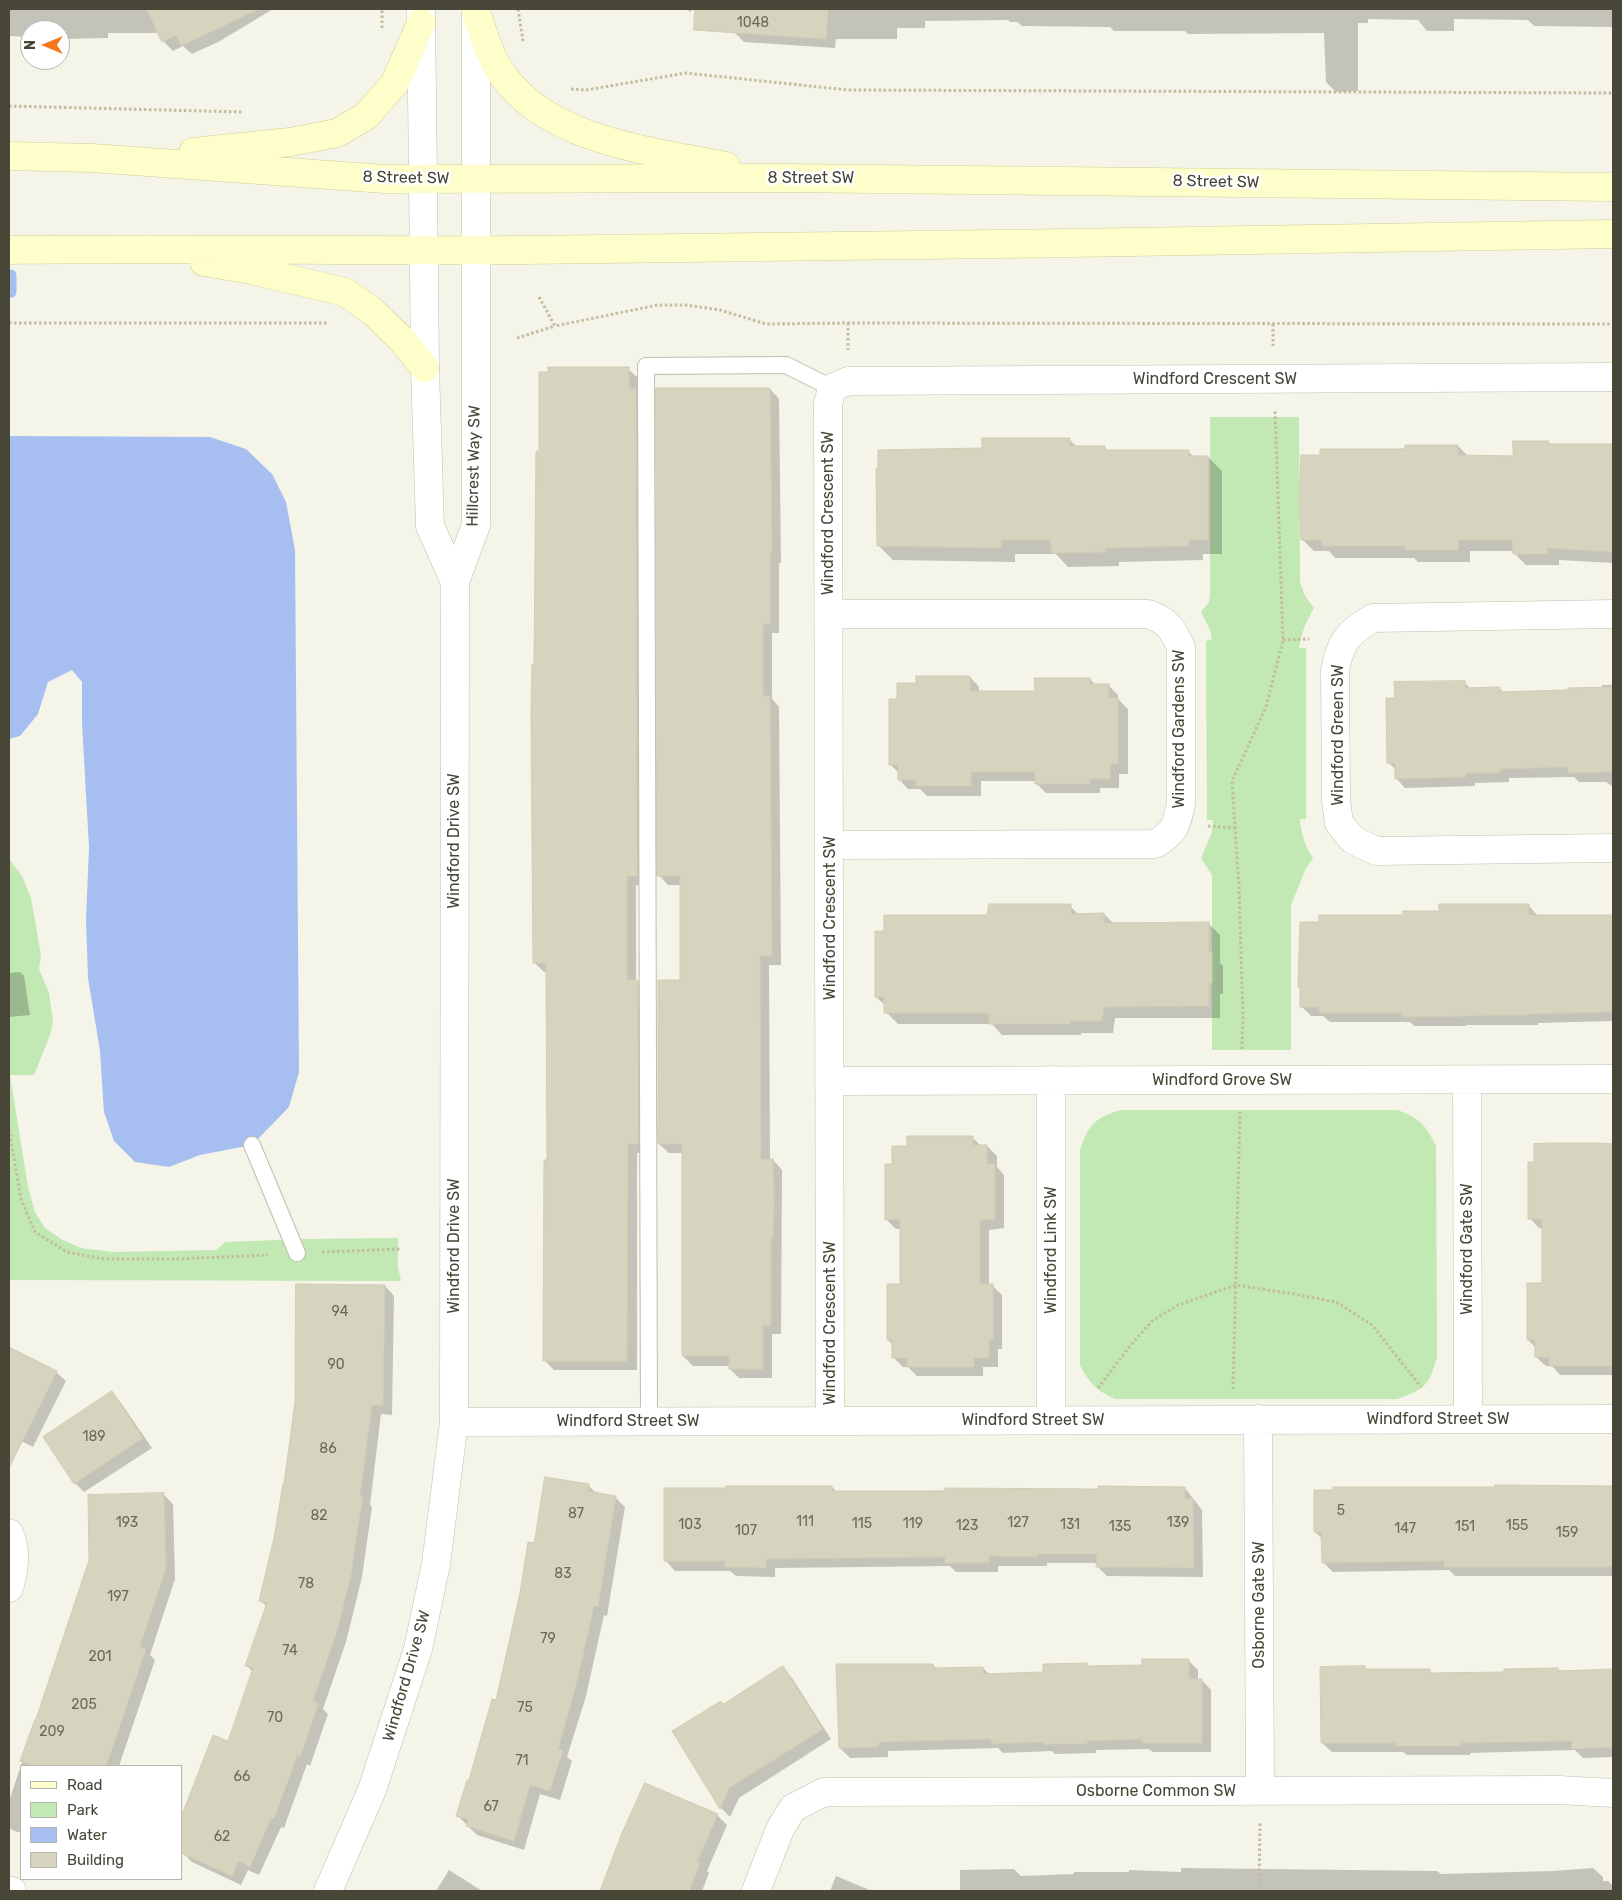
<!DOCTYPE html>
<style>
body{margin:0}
#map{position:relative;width:1622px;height:1900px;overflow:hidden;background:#f4f4e9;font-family:Rubik,sans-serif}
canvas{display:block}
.frame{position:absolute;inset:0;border:10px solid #484637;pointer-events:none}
.legend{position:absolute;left:20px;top:1765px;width:162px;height:115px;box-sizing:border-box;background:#fff;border:1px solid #b6b5af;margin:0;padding:6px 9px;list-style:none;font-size:15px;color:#484637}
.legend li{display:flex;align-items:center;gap:10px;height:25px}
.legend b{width:25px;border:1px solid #b6b5af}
.north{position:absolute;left:20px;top:20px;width:50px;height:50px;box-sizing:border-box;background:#fff;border:1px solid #b6b5af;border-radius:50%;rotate:270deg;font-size:14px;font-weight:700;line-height:20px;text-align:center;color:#484637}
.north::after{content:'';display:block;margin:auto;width:18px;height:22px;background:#f6761e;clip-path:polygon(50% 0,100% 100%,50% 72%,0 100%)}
</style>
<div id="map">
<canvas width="1622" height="1900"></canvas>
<div class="frame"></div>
<ul class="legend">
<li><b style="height:6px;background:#fdfeca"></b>Road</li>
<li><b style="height:14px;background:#c2e8b3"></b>Park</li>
<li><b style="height:14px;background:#a7bff0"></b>Water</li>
<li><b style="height:14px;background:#d6d3bf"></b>Building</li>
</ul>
<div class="north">N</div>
</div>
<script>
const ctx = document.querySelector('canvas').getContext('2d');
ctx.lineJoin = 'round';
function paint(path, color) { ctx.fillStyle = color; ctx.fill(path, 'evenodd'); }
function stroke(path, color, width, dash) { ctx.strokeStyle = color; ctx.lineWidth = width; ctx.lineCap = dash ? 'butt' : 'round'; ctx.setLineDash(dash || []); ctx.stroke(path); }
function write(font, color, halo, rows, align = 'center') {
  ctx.font = font + ' Rubik,sans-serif'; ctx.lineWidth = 5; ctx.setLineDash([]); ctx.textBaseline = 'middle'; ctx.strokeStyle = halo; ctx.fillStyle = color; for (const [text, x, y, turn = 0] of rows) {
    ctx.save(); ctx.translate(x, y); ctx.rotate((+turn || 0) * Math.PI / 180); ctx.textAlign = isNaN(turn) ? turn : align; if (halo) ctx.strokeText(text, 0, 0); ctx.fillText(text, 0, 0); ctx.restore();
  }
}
paint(new Path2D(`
 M1210 417H1299L1300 582 1305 596 1314 608C1306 622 1301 633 1299 648H1306V819H1300C1301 834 1305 846 1313 858L1306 868 1291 905V1050H1212V875L1201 858 1212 832 1213 820H1207L1206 641 1212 639 1210 630 1201 612 1209 602 1210 593Z
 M9 859 22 876 31 898 41 955 39 969 49 993 53 1022 50 1035 34 1075H10L28 1187 35 1212 45 1228 61 1239 81 1248 113 1252 217 1250 225 1242 304 1239 398 1238V1267L401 1281 9 1280Z
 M1121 1110H1398C1420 1119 1426 1125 1436 1146L1437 1357C1429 1385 1426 1389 1397 1399H1115C1097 1391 1088 1382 1080 1365V1150C1088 1125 1096 1117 1121 1110Z`), '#c2e8b3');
paint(new Path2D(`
 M9 436 210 437 246 449 272 474 286 502 295 550 299 1072 289 1107 252 1145 200 1155 169 1167 135 1162 114 1141 104 1112 100 1051 88 978 86 920 89 847 82 723V682L72 670 48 682 38 714 20 736 9 739Z`), '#a7bff0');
paint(new Path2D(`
 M9 9H273L220 41 192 54 183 46 173 51 163 41 159 33H108V38L60 39V30H30V37L9 36Z
 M686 9H693L690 12Z
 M730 9H1613V27L1534 26 1528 20 1454 19V31H1427L1418 20 1368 19V23H1358V91L1336 92 1326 82 1324 33 1188 34 1185 31H1114L1110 27 1022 26 1017 22H1010L1008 20 925 21V28H897V39H836L835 48 744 42 735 33 729 22Z
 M628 369 638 378V392L645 399 647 885H636V981L647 990V1153H637V1370H554L544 1360 548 1161V972H544L534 962 535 666 540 452Z
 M770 389 779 399 781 563H779V633H772V699L779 707 781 965H769L770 1160H773L782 1170 781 1334H772V1378H739L730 1369V1366H693L683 1356V1153H669L659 1144 682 981V885H668L659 875Z
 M1069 439 1077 447H1104L1108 451H1188L1194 457H1208L1222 471V554H1203V560L1119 562V566L1068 567 1056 554H1015V562L893 560 879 546 983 450Z
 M1548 442 1551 445H1613V563L1559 560V565H1526L1514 553V551H1470V562H1418L1414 558H1335L1329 551H1314L1302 539 1406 450 1458 446 1468 456 1514 457Z
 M970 677 979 687V692H1036L1090 679 1096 685H1108L1118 695V699L1128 709V774H1119V788H1100V793H1046L1036 783V781H981V796H927L920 789H908L899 779V773L890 764 898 701 917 685Z
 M1464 682 1471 689 1499 688 1504 693 1602 688V685H1613V787L1606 782H1579L1574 777 1509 778V782L1475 783V786L1405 788 1396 778V770L1389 763 1396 699Z
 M1528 905 1538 916H1613V1021L1538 1023V1025H1466V1026H1414L1410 1022H1330L1323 1016H1311L1301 1006 1320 923Z
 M1070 906 1079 915 1104 914 1114 924 1208 923 1220 935V963L1223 966V994H1220V1018H1115L1113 1033H1081V1035H1002L992 1024H898L886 1012V1006L876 997 989 916Z
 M20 972 24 976 30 1015 9 1017V973Z
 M973 1138 981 1146H987L997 1156V1167L1004 1175V1228L989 1230V1285H992L1002 1295V1349H998V1367H983V1376H917L908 1367H903L893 1357V1345L888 1340 901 1285V1229H896L886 1219 893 1165 908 1147Z
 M1600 1144 1613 1145V1375H1560L1552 1366H1546L1536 1357V1348L1528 1340 1543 1284V1228H1539L1530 1218 1536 1163Z
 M385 1286 394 1296 392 1415 381 1414 370 1505 372 1507 362 1577 346 1642 323 1709 328 1714 310 1766 307 1764 284 1828 281 1827 259 1875 248 1870 241 1885 192 1862 182 1852 228 1742 253 1672 247 1666 267 1607 260 1600Z
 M9 1349 56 1372 66 1381 33 1447 9 1435Z
 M112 1393 121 1403 152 1448 84 1492 75 1483Z
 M588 1485 597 1494 615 1497 625 1507 607 1616 604 1615 586 1696 567 1757 572 1761 560 1800 540 1794 524 1850 477 1835 457 1815 497 1702 535 1544Z
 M1496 1486 1613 1488V1576H1455L1449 1570 1333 1572 1323 1562V1539L1315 1532 1496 1488Z
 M832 1487 837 1492 1185 1488 1202 1510 1203 1577 1107 1576 1098 1567V1563H1047V1566H998V1572H956L950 1566 775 1568V1577L736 1576 730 1571H675L666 1561Z
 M163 1494 173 1504 175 1579 150 1655 155 1660 119 1766H21V1833L12 1830 9 1827V1801L90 1560Z
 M1188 1660 1198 1670V1680H1202L1211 1690V1752H1153L1149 1749 1096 1750V1753L1055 1754 1052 1751 1003 1753 998 1748 888 1751V1757L850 1758 840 1748 933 1665 937 1669 983 1668 990 1675 1045 1673 1086 1665 1089 1667 1143 1666Z
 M783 1668 792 1678 831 1739 739 1798 730 1817 721 1808 674 1731 723 1705Z
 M1364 1668 1367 1671H1430L1434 1674 1505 1673 1558 1669 1561 1672 1613 1670V1757L1583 1758 1575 1750 1470 1753V1755H1407L1403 1752H1332L1322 1743Z
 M717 1815 727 1825 707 1871 709 1873 702 1891H601L623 1833Z
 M1181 1868 1437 1871 1441 1874 1553 1871 1593 1868 1603 1877V1881H1608L1613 1886V1891H960V1870L1014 1869 1021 1876 1074 1874V1872H1129V1870L1181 1872Z
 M449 1870 482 1891H436Z
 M836 1876 872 1891H830Z`), '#0003');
stroke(new Path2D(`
 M11 292V275`), '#a7bff0', 11);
const building = new Path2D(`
 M147 9H259L181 46 176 35 162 42Z
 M695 9H828L826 39 694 30Z
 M548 367H629V389H636L637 876H627V980H638V1144H628L627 1361H543L544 1160H547L546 963H533L531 712 532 664H534L536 451H539V372H548Z
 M656 388H770L772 553H770V624H763V696H770L772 956H760L761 1159H773L774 1203 773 1238H771V1325H763V1369H729V1356H682V1144H658V980H680V876H657Z
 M982 438H1070V446H1105V450H1189V456H1208V540H1189V546L1105 548V552L1052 553 1050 540H1001V548L877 546 876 468H878V450L982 448Z
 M1513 441H1549V444H1613V552L1547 548V554H1513L1512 540H1459L1458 550H1405V546H1322L1321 540H1301L1299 502 1301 455H1320V449H1405V445H1458V455L1513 456Z
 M916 676H970V691H1035L1034 678H1090V684H1109V698H1118V764H1110V779H1090V784H1035V772H971V786H916V780H898V765H889V699H897V683H916Z
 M1465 681V688L1500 687V692L1568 690V688L1613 687V772L1568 773V767L1500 769V773H1466V777L1395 779V763H1387L1386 698H1395L1394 682Z
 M989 904H1071V914L1104 913V923L1209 922V952H1212V983H1209V1006L1104 1007 1102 1021H1070V1024H989V1015H987V1013H884V997H875V931H884V915H987Z
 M1439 904H1529V915H1613V1012L1528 1014V1015L1403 1017V1013H1319V1007H1300V987H1298L1300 922H1319V915H1403V911H1439Z
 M907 1136H973V1145H987V1164H995V1219L980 1220V1284H993V1340H989V1358H974V1367H907V1358H892V1340H887V1284H900V1219L885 1220V1164H892V1146H907Z
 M1552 1143H1600L1613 1144V1366H1549V1357H1535V1340H1527V1283H1542V1219H1528V1162H1534V1144Z
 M296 1284 385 1285 383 1406 372 1405 360 1496H363L352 1566 353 1567 337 1631 313 1701 319 1703 300 1757 297 1756 274 1819 271 1818 250 1867 238 1861 232 1876 181 1853V1817L213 1735 228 1741 253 1668 245 1666 267 1603 259 1601 274 1538 283 1484H284L295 1402Z
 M9 1347 57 1371 9 1468Z
 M112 1391 143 1438 74 1484 43 1437Z
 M545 1477 589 1484 588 1491 616 1496 598 1607 594 1606 576 1686 558 1749 563 1750 550 1791 530 1785 514 1841 466 1826 468 1819 456 1816 467 1780H469L492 1699 496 1700 520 1593 528 1542 534 1543Z
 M1495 1485 1613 1486V1567H1444V1561L1322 1563 1321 1532H1314V1490H1333V1487H1495Z
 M726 1486H832V1491H945V1488L1098 1489V1486L1185 1487V1499H1193L1194 1568 1096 1567 1097 1554H1038V1557L989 1556V1563H945V1557L766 1559V1568L725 1567V1561H664V1488H726Z
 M164 1493 166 1569 140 1647 146 1649 106 1766H35L20 1761 35 1719H36L89 1560 88 1495Z
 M1142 1659H1189V1679H1202V1743H1142V1739L1087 1741V1744H1044V1742L992 1744 991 1739 879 1742V1747L839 1748 836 1664H933V1668L983 1667V1674L1043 1672V1664L1087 1663V1666L1142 1665Z
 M783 1666 823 1729 729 1788 720 1809 672 1731 721 1701 723 1704Z
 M1365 1666V1669H1430V1673L1504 1672V1669L1558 1668V1671L1613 1669V1747L1572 1749V1741L1461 1743V1746H1396V1743H1321L1320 1667Z
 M645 1783 718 1814 697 1862 700 1863 689 1891H600L622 1833Z`);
paint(building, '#d6d3bf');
stroke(building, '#d1ccb2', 1);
const service = new Path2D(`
 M252 1145 297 1253
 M649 1421 646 366 786 365 832 388`);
const minor = new Path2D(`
 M421 9 423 178
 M476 178V15
 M829 614H1148C1168 621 1172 628 1181 647V804C1176 827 1175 832 1155 844L830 845
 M1613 614 1373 618C1347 633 1341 641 1335 670L1336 800 1339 823 1353 840 1376 851 1613 848
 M1467 1080 1468 1419
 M830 1081 1613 1079
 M1258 1419 1260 1791
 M1051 1420V1080
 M830 1421 828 404 832 388 848 381 1613 377
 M454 1422 1613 1419
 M9 1533C17 1549 14 1571 9 1588
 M9 1891H12
 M756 1891 780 1829 793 1808 824 1792 1559 1790 1613 1793`);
const tertiary = new Path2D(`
 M423 178 425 368 430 526 455 582
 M328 1891 372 1790 418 1649 436 1564 454 1422 455 582 476 525V178`);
const secondary = new Path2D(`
 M476 12C484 34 490 59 505 78 553 142 653 151 726 166
 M193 152 290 142 337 133 366 116 395 83 421 23
 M9 156 92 158 385 179 782 178 1613 187
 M9 250C181 248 353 251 525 250 888 247 1250 240 1613 234
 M204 262 251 270 345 292 372 311 402 340 425 368`);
stroke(service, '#c0beac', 18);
stroke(minor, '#c0beac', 29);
stroke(tertiary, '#c0beac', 29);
stroke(secondary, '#d0d097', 29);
stroke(new Path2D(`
 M518 9 523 41
 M382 28V9
 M571 89 586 90 686 73 848 90 1613 93
 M9 106 242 112
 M539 297 555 326 658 305H686L720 310 766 324 848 323 1613 324
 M9 323H328
 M848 323V350
 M1273 324V346
 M517 338 555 326
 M1283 640 1309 639
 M1208 826 1235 828
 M1242 1049 1243 1017 1239 887 1232 781 1266 707 1283 640 1275 410
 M9 1129 21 1199 35 1232 67 1252 104 1259H175L268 1255
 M322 1252 401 1249
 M1098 1388 1130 1346 1153 1320 1178 1305 1236 1285 1294 1294 1336 1302 1372 1325 1421 1387
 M1233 1389 1240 1112
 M1259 1891 1260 1822`), '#c1be9d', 3, [2.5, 2.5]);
stroke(service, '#fff', 16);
stroke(minor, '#fff', 28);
stroke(tertiary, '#fff', 28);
stroke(secondary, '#fdfeca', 28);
write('14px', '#6c6959', null, [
 ["1048",753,23],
 ["94",340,1312],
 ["90",336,1365],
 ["189",94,1437],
 ["86",328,1449],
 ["5",1341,1511],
 ["87",576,1514],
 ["82",319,1516],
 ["111",805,1522],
 ["193",127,1523],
 ["127",1018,1523],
 ["139",1178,1523],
 ["115",862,1524],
 ["119",913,1524],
 ["103",690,1525],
 ["131",1070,1525],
 ["123",967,1526],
 ["155",1517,1526],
 ["135",1120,1527],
 ["151",1465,1527],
 ["147",1405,1529],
 ["107",746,1531],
 ["159",1567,1533],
 ["83",563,1574],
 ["78",306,1584],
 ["197",118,1597],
 ["79",548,1639],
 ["74",290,1651],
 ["201",100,1657],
 ["205",84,1705],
 ["75",525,1708],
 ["70",275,1718],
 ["209",52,1732],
 ["71",522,1761],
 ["66",242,1777],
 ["67",491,1807],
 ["62",222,1837]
]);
write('16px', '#484637', '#fff', [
 ["8 Street SW",406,178,1],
 ["8 Street SW",811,178],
 ["8 Street SW",1216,182,1],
 ["Windford Crescent SW",1215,379],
 ["Hillcrest Way SW",474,466,-89],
 ["Windford Crescent SW",828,513,-90],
 ["Windford Gardens SW",1179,729,-90],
 ["Windford Green SW",1338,735,-90],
 ["Windford Drive SW",454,841,-90],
 ["Windford Crescent SW",830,918,-90],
 ["Windford Grove SW",1222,1080],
 ["Windford Drive SW",454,1246,-90],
 ["Windford Gate SW",1467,1249,-90],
 ["Windford Link SW",1051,1250,-90],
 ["Windford Crescent SW",830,1323,-90],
 ["Windford Street SW",1438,1419],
 ["Windford Street SW",1033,1420],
 ["Windford Street SW",628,1421],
 ["Osborne Gate SW",1259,1605,-90],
 ["Windford Drive SW",407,1676,-74],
 ["Osborne Common SW",1156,1791]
]);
</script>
